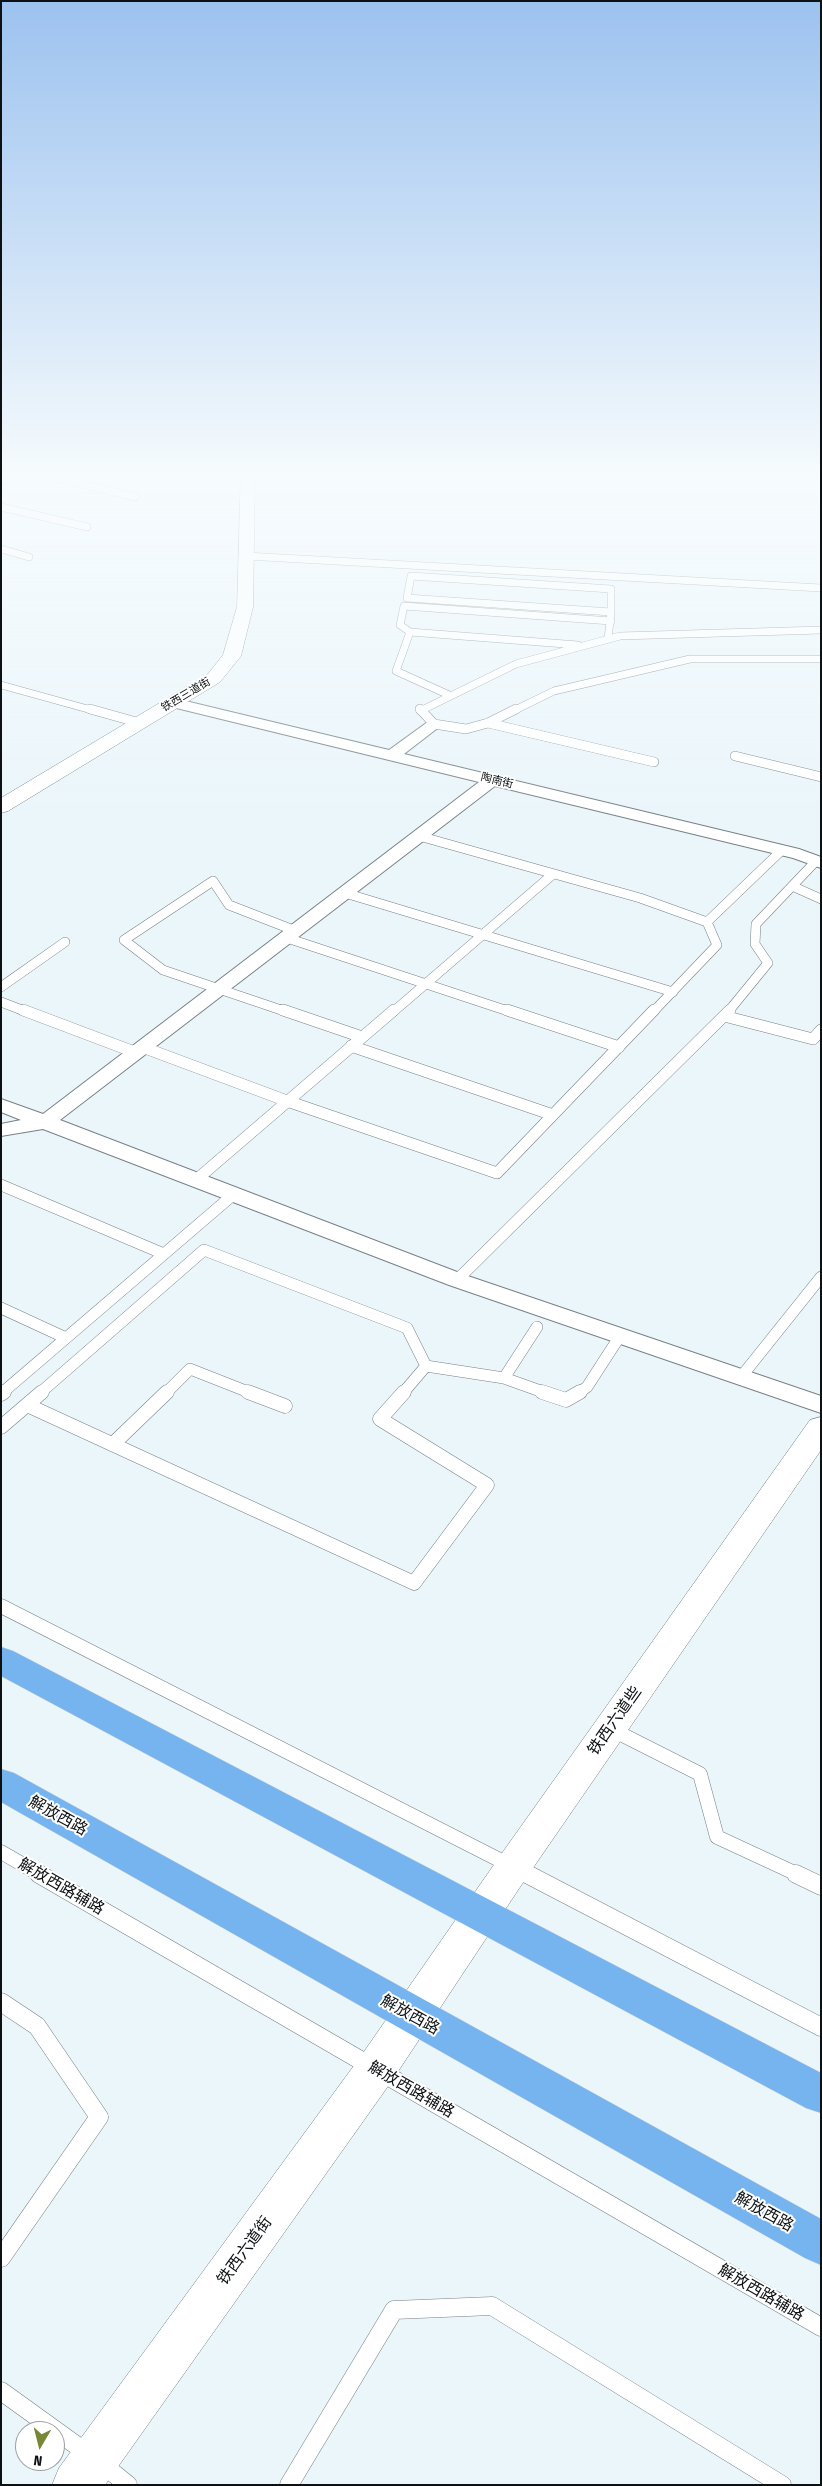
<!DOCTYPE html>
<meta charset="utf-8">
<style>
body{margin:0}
#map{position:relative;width:822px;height:2486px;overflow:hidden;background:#ebf6fb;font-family:"Fira Sans Condensed",sans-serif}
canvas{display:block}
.frame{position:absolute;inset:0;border:2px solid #0d1113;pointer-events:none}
.north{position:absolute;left:15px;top:2421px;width:50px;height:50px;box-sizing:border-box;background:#fff;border:1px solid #9ea0a1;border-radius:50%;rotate:188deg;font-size:14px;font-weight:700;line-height:20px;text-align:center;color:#0d1113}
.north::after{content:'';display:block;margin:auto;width:18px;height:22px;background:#778736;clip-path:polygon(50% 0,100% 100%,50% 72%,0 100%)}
</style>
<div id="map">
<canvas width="822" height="2486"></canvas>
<div class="frame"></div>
<div class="north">N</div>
</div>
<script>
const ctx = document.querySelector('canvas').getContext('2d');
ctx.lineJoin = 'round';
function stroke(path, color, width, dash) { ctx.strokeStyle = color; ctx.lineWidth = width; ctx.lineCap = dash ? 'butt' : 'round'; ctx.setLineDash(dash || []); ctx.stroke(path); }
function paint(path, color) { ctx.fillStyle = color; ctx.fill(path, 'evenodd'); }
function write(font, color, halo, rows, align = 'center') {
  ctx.font = font + ' "Fira Sans Condensed","Noto Sans SC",sans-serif'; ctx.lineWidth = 4; ctx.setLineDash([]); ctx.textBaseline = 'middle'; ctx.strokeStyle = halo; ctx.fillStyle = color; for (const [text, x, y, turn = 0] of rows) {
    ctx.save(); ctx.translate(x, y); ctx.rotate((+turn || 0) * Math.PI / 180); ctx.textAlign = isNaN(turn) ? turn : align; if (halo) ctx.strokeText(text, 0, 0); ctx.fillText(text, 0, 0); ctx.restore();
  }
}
const laneFar4 = new Path2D(`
 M32 472 135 497
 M1 507 87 527
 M1 549 29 557
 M246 556 821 588
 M411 576 611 589V612L407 598Z
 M410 632 578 645
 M608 639 611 612
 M1 685 95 711
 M449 695 396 671 410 632 400 625 404 606 611 621
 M420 711 516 664 620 636 821 630
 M513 711 554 691 690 659H821`);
const laneFar3 = new Path2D(`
 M90 709 140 723
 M420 709 434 724 466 729 488 723 516 709
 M488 723 654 762
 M735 756 821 777
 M419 836 640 898 707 922
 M792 886 821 899
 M345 893 673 992
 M287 938 511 1012
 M1 987 65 942
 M1 1002 27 1012
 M287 1012 163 970 124 940 213 881 229 905 296 931
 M393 1012 552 875
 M653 1012 717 945 707 922 782 850
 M728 1012 768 963 755 944 756 924 816 861`);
const laneFar2 = new Path2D(`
 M23 1010 137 1053
 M283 1010 362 1037
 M507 1010 619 1047
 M724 1016 813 1039 821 1030
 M351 1046 553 1115
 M145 1048 287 1101 497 1173 654 1010
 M196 1180 394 1010
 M1 1185 164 1254
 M457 1280 730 1010
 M1 1308 66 1338
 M426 1366 504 1378 546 1393
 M741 1377 821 1277
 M504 1378 537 1327
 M2 1393 234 1194
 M40 1393 204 1250 407 1328 426 1366 403 1393
 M166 1393 190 1369 251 1393
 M578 1393 587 1387 620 1336`);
const laneFar1 = new Path2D(`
 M248 1392 285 1406
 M542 1392 566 1400 580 1392
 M1 1394 4 1392
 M27 1405 414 1583 487 1485 380 1419 404 1392
 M1 1427 42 1392
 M113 1444 167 1392
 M1 1606 529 1875
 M611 1729 700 1774 717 1837 799 1875
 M1 1852 41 1875`);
const lane = new Path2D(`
 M39 1874 821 2327
 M527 1874 821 2027
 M796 1874 821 1886
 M1 2002 37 2026 99 2117 1 2258
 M1 2391 87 2453
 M102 2464 128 2485
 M289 2485 394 2310 492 2306 782 2485`);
const street = new Path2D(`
 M9 472H24L1 486V477Z
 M175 472H254V473L248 477 181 476Z
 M173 698 389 750 429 721H439L442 724 439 727 404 754 799 849 821 857V868L793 858 495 786 60 1120 465 1275 821 1396V1413L449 1285 43 1129 1 1136V1124L21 1120 1 1112V1099L43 1114 479 782 168 706 165 703Z`);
const secondary = new Path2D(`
 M241 472H255L253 607 241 656 220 682 8 811 1 813V798L208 674 223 655 237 607Z
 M821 1417V1450L526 1878 391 2082 105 2485H52L59 2468 361 2056 500 1856 810 1420Z`);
const highway = new Path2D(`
 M1 1647 13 1651 821 2073V2113L806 2108 1 1676Z
 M1 1769 14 1773 821 2219V2265L805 2258 1 1802Z`);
stroke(laneFar4, '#788186', 8);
stroke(laneFar3, '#788186', 10);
stroke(laneFar2, '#788186', 12);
stroke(laneFar1, '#788186', 15);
stroke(lane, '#788186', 19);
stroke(street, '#788186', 2);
stroke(secondary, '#788186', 1);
stroke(highway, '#d3d4d5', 1);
stroke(laneFar4, '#fff', 7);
stroke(laneFar3, '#fff', 9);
stroke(laneFar2, '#fff', 11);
stroke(laneFar1, '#fff', 14);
stroke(lane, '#fff', 18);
paint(street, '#fff');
paint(secondary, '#fff');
paint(highway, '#76b4f0');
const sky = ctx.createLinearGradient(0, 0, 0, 820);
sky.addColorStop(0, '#9cc2ef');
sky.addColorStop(0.58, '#f6fbfd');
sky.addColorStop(1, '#f6fbfd00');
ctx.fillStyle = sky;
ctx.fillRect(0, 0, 822, 820);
write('11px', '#0d1113', '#fff', [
 ["铁西三道街",186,695,-31],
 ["陶南街",497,781,14]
]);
write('16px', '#0d1113', '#fff', [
 ["铁西六道些",615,1721,-55],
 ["解放西路",58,1816,29],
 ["解放西路辅路",61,1887,30],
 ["解放西路",410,2015,29],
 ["解放西路辅路",411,2090,30],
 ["解放西路",764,2212,29],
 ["铁西六道街",245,2251,-54],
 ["解放西路辅路",761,2293,30]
]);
</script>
